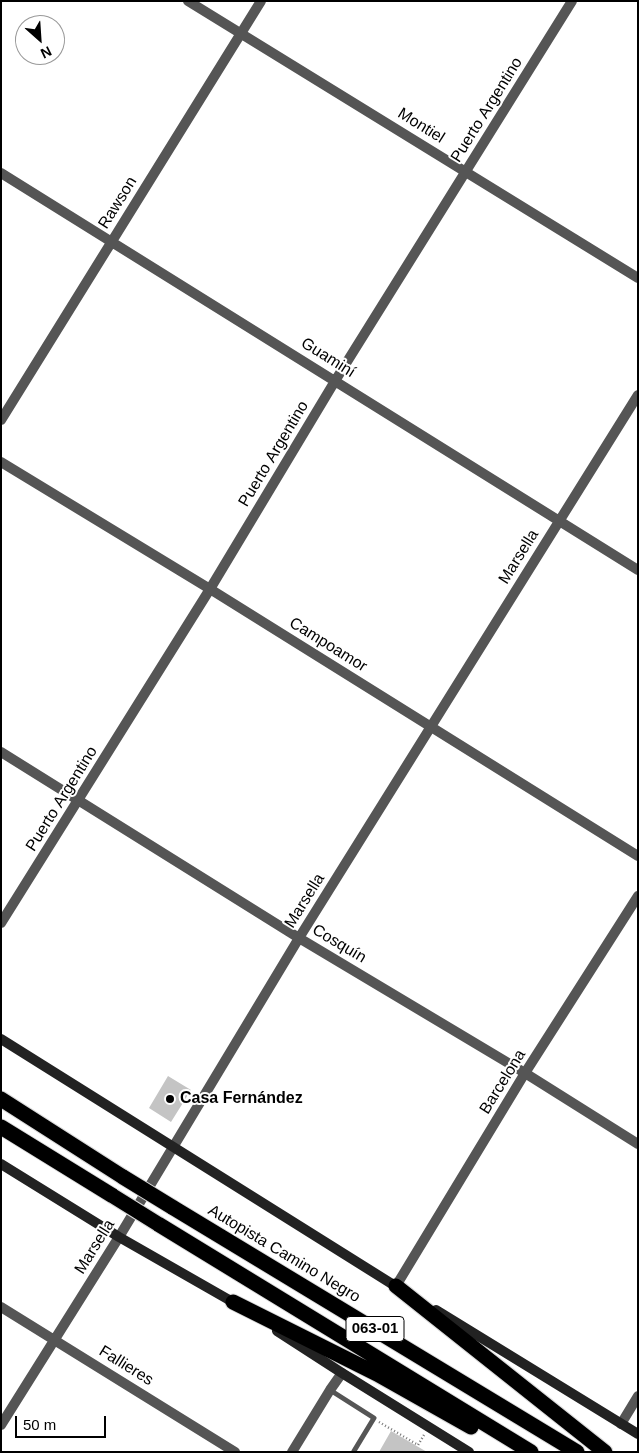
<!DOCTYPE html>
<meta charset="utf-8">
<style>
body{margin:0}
#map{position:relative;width:639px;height:1453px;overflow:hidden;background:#fff;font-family:Helvetica,sans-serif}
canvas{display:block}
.frame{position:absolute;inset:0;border:2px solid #000;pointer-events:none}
.north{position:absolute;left:15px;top:15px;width:50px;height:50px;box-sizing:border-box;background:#fff;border:1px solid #999;border-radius:50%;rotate:154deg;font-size:14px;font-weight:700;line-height:20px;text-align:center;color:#000}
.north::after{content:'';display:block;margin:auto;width:18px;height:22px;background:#000;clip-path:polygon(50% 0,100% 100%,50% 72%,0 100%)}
.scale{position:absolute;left:15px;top:1416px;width:91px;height:22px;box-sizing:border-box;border:2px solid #000;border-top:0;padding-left:6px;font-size:15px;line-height:18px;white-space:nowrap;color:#000;-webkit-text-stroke:4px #fff;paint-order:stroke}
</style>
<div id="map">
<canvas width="639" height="1453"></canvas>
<div class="frame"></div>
<div class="north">N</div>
<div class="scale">50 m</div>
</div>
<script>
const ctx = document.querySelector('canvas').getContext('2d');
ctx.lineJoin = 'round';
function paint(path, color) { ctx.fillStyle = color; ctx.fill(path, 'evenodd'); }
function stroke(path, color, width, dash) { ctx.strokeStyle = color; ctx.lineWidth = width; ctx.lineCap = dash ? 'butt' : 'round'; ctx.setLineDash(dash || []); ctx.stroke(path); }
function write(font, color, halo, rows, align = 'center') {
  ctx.font = font + ' Helvetica,sans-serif'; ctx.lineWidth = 4; ctx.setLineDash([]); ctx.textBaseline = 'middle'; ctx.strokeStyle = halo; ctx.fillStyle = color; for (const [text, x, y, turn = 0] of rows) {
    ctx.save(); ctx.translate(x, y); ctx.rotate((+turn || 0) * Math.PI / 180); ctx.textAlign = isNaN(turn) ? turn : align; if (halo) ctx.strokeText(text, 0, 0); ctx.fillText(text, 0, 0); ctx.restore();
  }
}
paint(new Path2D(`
 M168 1076 191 1090 171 1122 149 1108Z
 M391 1431 427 1452H379Z`), '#c4c4c4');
const highway = new Path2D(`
 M1 1099 123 1177
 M1 1127 113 1196
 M172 1207 577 1452
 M158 1224 531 1452
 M396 1286 605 1452
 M233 1302 377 1374 471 1427`);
stroke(highway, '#dbdbdb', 17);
stroke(new Path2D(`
 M379 1422 418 1445 424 1435`), '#777', 2.5, [1, 2.5]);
stroke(new Path2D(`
 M330 1390 374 1418 354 1451`), '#555', 5);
stroke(new Path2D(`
 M188 1 638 278
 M1 173 638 570
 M1 420 261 1
 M1 462 210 589 638 856
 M1 752 299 938 525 1073 638 1144
 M1 923 210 589 335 381 572 1
 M396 1286 525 1073 638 896
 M1 1307 235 1452
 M621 1424 638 1396
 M1 1425 119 1237 299 938 638 395
 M292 1452 330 1390 342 1373`), '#555', 10);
stroke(new Path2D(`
 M1 1039 400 1289
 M1 1164 119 1237 238 1305
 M436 1310 638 1434
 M277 1331 342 1373 469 1452`), '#222', 10);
stroke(highway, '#000', 15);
const highwayBridge = new Path2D(`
 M123 1177 172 1207
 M113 1196 158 1224`);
stroke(highwayBridge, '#dbdbdb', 17, []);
stroke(highwayBridge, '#000', 15);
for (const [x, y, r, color] of [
 [170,1099,5,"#000"]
]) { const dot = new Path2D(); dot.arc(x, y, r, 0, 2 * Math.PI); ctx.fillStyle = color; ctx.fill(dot); stroke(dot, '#fff', 2); }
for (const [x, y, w] of [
 [375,1329,58]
]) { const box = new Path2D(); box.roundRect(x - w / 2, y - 12.5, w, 25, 4); ctx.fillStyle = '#fff'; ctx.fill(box); stroke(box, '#000', 1); }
write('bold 15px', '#000', null, [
 ["063-01",375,1329]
]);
write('16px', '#000', '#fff', [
 ["Puerto Argentino",487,110,-58],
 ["Montiel",421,126,32],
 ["Rawson",118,203,-58],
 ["Guaminí",328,358,32],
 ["Puerto Argentino",274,454,-59],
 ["Marsella",519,557,-58],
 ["Campoamor",328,645,32],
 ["Puerto Argentino",62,799,-58],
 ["Marsella",305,901,-58],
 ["Cosquín",339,944,31],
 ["Barcelona",503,1082,-58],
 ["Marsella",95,1247,-58],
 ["Autopista Camino Negro",284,1254,31],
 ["Fallieres",126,1366,32]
]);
write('bold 16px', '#000', '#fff', [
 ["Casa Fernández",180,1099]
], 'left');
</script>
